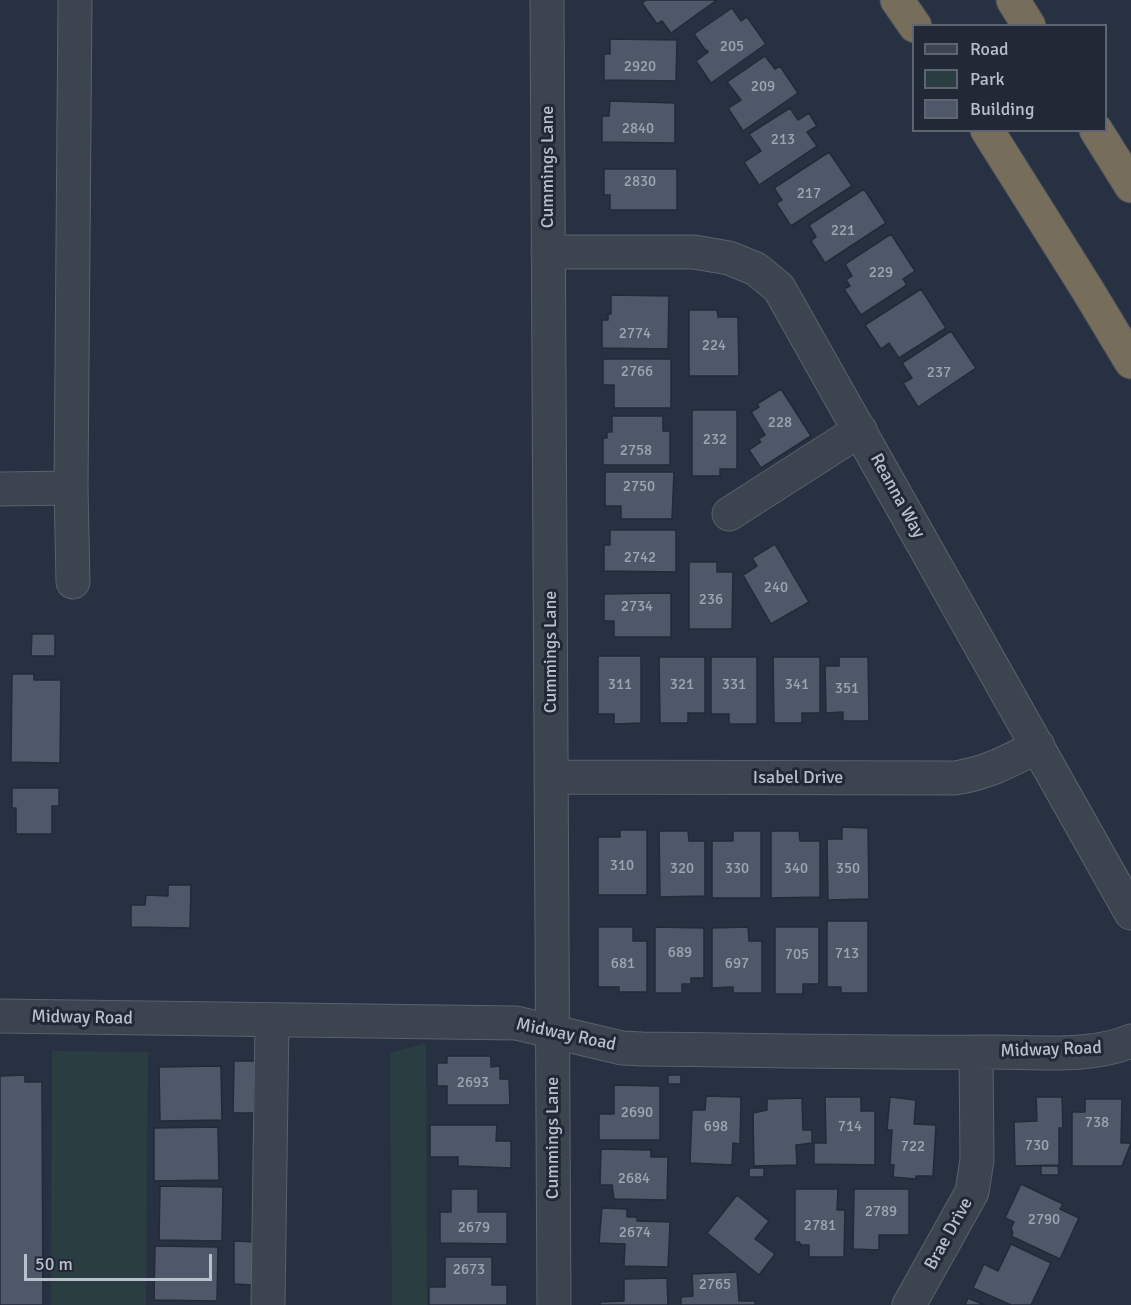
<!DOCTYPE html>
<style>
body{margin:0}
#map{position:relative;width:1131px;height:1305px;overflow:hidden;background:#283141;font-family:Signika,sans-serif}
canvas{display:block}
.legend{position:absolute;left:912px;top:24px;width:195px;height:108px;box-sizing:border-box;background:#212836;border:2px solid #5e6472;margin:0;padding:8px 10px;list-style:none;font-size:18px;color:#b9bfcb}
.legend li{display:flex;align-items:center;gap:12px;height:30px}
.legend b{width:30px;border:2px solid #5e6472}
.scale{position:absolute;left:24px;top:1254px;width:188px;height:27px;box-sizing:border-box;border:3px solid #b9bfcb;border-top:0;padding-left:8px;font-size:18px;line-height:21px;white-space:nowrap;color:#b9bfcb;-webkit-text-stroke:4px #212836;paint-order:stroke}
</style>
<div id="map">
<canvas width="1131" height="1305"></canvas>
<ul class="legend">
<li><b style="height:8px;background:#3c4450"></b>Road</li>
<li><b style="height:16px;background:#2a3e42"></b>Park</li>
<li><b style="height:16px;background:#4f5869"></b>Building</li>
</ul>
<div class="scale">50 m</div>
</div>
<script>
const ctx = document.querySelector('canvas').getContext('2d');
ctx.lineJoin = 'round';
function paint(path, color) { ctx.fillStyle = color; ctx.fill(path, 'evenodd'); }
function stroke(path, color, width, dash) { ctx.strokeStyle = color; ctx.lineWidth = width; ctx.lineCap = dash ? 'butt' : 'round'; ctx.setLineDash(dash || []); ctx.stroke(path); }
function write(font, color, halo, rows, align = 'center') {
  ctx.font = font + ' Signika,sans-serif'; ctx.lineWidth = 6; ctx.setLineDash([]); ctx.textBaseline = 'middle'; ctx.strokeStyle = halo; ctx.fillStyle = color; for (const [text, x, y, turn = 0] of rows) {
    ctx.save(); ctx.translate(x, y); ctx.rotate((+turn || 0) * Math.PI / 180); ctx.textAlign = isNaN(turn) ? turn : align; if (halo) ctx.strokeText(text, 0, 0); ctx.fillText(text, 0, 0); ctx.restore();
  }
}
paint(new Path2D(`
 M426 1043 427 1305H392L390 1053Z
 M52 1051 148 1052 146 1305H51Z`), '#2a3e42');
const building = new Path2D(`
 M646 0H717L671 33 662 21 657 24 642 3Z
 M732 8 741 21 747 17 766 44 711 83 696 61 708 52 707 50 706 51 694 34Z
 M610 39 677 40 676 81 604 80V54H610Z
 M765 56 775 69 780 66 798 93 743 131 728 108 741 100 727 82Z
 M610 101 675 103V143L602 142V116H609Z
 M790 108 798 120 809 113 817 126 807 132 817 146 759 185 744 162 761 151 749 134Z
 M829 152 852 186 791 226 776 203 782 200 774 188Z
 M604 169H677V210H610V195H604Z
 M864 189 886 223 825 263 811 241 816 237 809 225Z
 M891 234 915 271 903 279 907 285 861 315 844 289 850 286 846 280 852 276 845 264Z
 M921 289 946 328 899 358 889 343 881 349 865 325Z
 M611 295 669 296 668 349 602 348V320H608V314H611Z
 M689 310H717L718 317H738L739 376H689Z
 M951 331 976 368 918 407 903 383 912 378 902 363Z
 M603 359H671V408H614V385H603Z
 M781 389 811 436 761 468 749 450 761 442 758 439 765 435 751 412 759 407 757 404Z
 M692 410H737V469H720V476H692Z
 M612 416H663V431H670V465H603V438H607V432H612Z
 M605 472H674L672 519H621V506H605Z
 M610 530H676V572L604 571V545H610Z
 M775 544 809 602 771 624 743 575 757 566 752 558Z
 M689 562H717V572H733L732 629H689Z
 M671 593V637H614V621H604V594Z
 M32 634H55V656H31Z
 M598 656H641V723L614 724V714H598Z
 M659 657H705V713H688V723H660Z
 M711 657H757V724H729V714H711Z
 M773 657H820V713H802V723H774Z
 M839 657H868L869 721H843V712L826 713 825 666H839Z
 M12 674H34V680H61L60 763 11 762Z
 M12 788H59V806H52V834H16V808H12Z
 M842 827 868 828 869 899 828 900 827 839H842Z
 M620 830H647V895H598V837H620Z
 M659 831H688L689 841H705V896L660 897Z
 M733 831H761V898H712V841H733Z
 M771 831H799L800 841H820V897L771 898Z
 M168 885H191L190 928 131 927V905H145L146 895 168 896Z
 M827 921H868V993H841V987H827Z
 M598 927H633V941H647V992H619V987H598Z
 M655 927 704 928V978H691V984H682V993H655Z
 M748 927 749 941H762V993H733V987L712 988V928Z
 M775 927H819V984H803V994H775Z
 M447 1056H491V1067L500 1066V1079H509L510 1105H447V1086H437V1063H447Z
 M234 1061H255L254 1113H233Z
 M221 1066 222 1120 160 1121 159 1067Z
 M25 1075V1082H42L43 1305H0V1076Z
 M668 1075H681V1084H668Z
 M614 1085 660 1086V1140H599V1114H614Z
 M706 1096 741 1097 740 1144 733 1143 732 1165 690 1163 692 1110H705Z
 M825 1097H861V1111H875V1165L814 1164V1143H826Z
 M890 1097 916 1100 914 1124 936 1125 933 1176H916V1179L893 1177 894 1165H890L892 1130H887Z
 M1036 1097H1062L1063 1128H1059V1165L1015 1166 1014 1122 1037 1121Z
 M802 1098 803 1130H812V1143L796 1145 797 1165 754 1166 753 1113 767 1110V1099Z
 M1085 1099H1122L1121 1143H1131L1122 1166H1072V1112H1085Z
 M430 1125H497L496 1141H511V1168L458 1166V1157H430Z
 M218 1127 219 1180 154 1181V1128Z
 M601 1149 651 1150V1157H668L667 1200 614 1199 612 1185H600Z
 M1041 1166H1058L1059 1175H1041Z
 M749 1168H764V1177H749Z
 M1021 1184 1063 1204 1060 1209 1079 1218 1060 1259 1011 1236 1013 1233 1011 1228 1014 1222 1005 1218Z
 M160 1186 223 1187 222 1241 159 1240Z
 M451 1189H478V1212H507V1244L440 1243V1212H451Z
 M795 1189H838L837 1210H845L844 1257H809V1245H801L799 1242H795Z
 M854 1189H909V1235H879V1250L853 1249Z
 M737 1195 769 1221 755 1239 775 1254 759 1275 707 1233Z
 M602 1208 627 1209V1217H637V1221L670 1222 668 1267 624 1266 625 1244 599 1243Z
 M234 1241 255 1242 254 1285 234 1284Z
 M1011 1244 1051 1263 1031 1305H1011L973 1288 984 1264 998 1271Z
 M155 1246 218 1247 217 1301 154 1300Z
 M445 1257H492V1285H507V1305H429V1287H445Z
 M737 1272 739 1301H755V1305H681V1297L693 1296 692 1274Z
 M667 1278 668 1305H600V1302L624 1301V1279Z
 M968 1298 984 1305H965Z`);
paint(building, '#4f5869');
stroke(building, '#232a38', 1.5);
const minor = new Path2D(`
 M547 0 554 1305
 M548 252H694L729 258 756 269 779 288 1131 913
 M71 488 73 582
 M0 489 71 488 75 0
 M729 514 860 430
 M551 777 955 778C988 773 1009 761 1038 746
 M0 1016 516 1023 622 1048 642 1049C760 1050 878 1053 995 1052 1038 1052 1091 1058 1131 1041
 M268 1305 272 1021
 M909 1305 972 1192 977 1160 976 1052`);
const highway = new Path2D(`
 M897 0 915 26
 M1013 0 1029 26
 M987 130 1087 289 1131 362
 M1096 130 1131 186`);
stroke(minor, '#5a616e', 35);
stroke(highway, '#474e5b', 35);
stroke(minor, '#3c4450', 33);
stroke(highway, '#766d5a', 33);
write('15px', '#9ea5b2', null, [
 ["205",732,47],
 ["2920",640,67],
 ["209",763,87],
 ["2840",638,129],
 ["213",783,140],
 ["2830",640,182],
 ["217",809,194],
 ["221",843,231],
 ["229",881,273],
 ["2774",635,334],
 ["224",714,346],
 ["2766",637,372],
 ["237",939,373],
 ["228",780,423],
 ["232",715,440],
 ["2758",636,451],
 ["2750",639,487],
 ["2742",640,558],
 ["240",776,588],
 ["236",711,600],
 ["2734",637,607],
 ["311",620,685],
 ["321",682,685],
 ["331",734,685],
 ["341",797,685],
 ["351",847,689],
 ["310",622,866],
 ["320",682,869],
 ["330",737,869],
 ["340",796,869],
 ["350",848,869],
 ["689",680,953],
 ["713",847,954],
 ["705",797,955],
 ["681",623,964],
 ["697",737,964],
 ["2693",473,1083],
 ["2690",637,1113],
 ["738",1097,1123],
 ["698",716,1127],
 ["714",850,1127],
 ["730",1037,1146],
 ["722",913,1147],
 ["2684",634,1179],
 ["2789",881,1212],
 ["2790",1044,1220],
 ["2781",820,1226],
 ["2679",474,1228],
 ["2674",635,1233],
 ["2673",469,1270],
 ["2765",715,1285]
]);
write('18px', '#b9bfcb', '#212836', [
 ["Cummings Lane",548,167,-90],
 ["Reanna Way",897,496,61],
 ["Cummings Lane",551,652,-90],
 ["Isabel Drive",798,778],
 ["Midway Road",82,1018,1],
 ["Midway Road",566,1035,12],
 ["Midway Road",1051,1050,-2],
 ["Cummings Lane",553,1138,-90],
 ["Brae Drive",949,1234,-61]
]);
</script>
